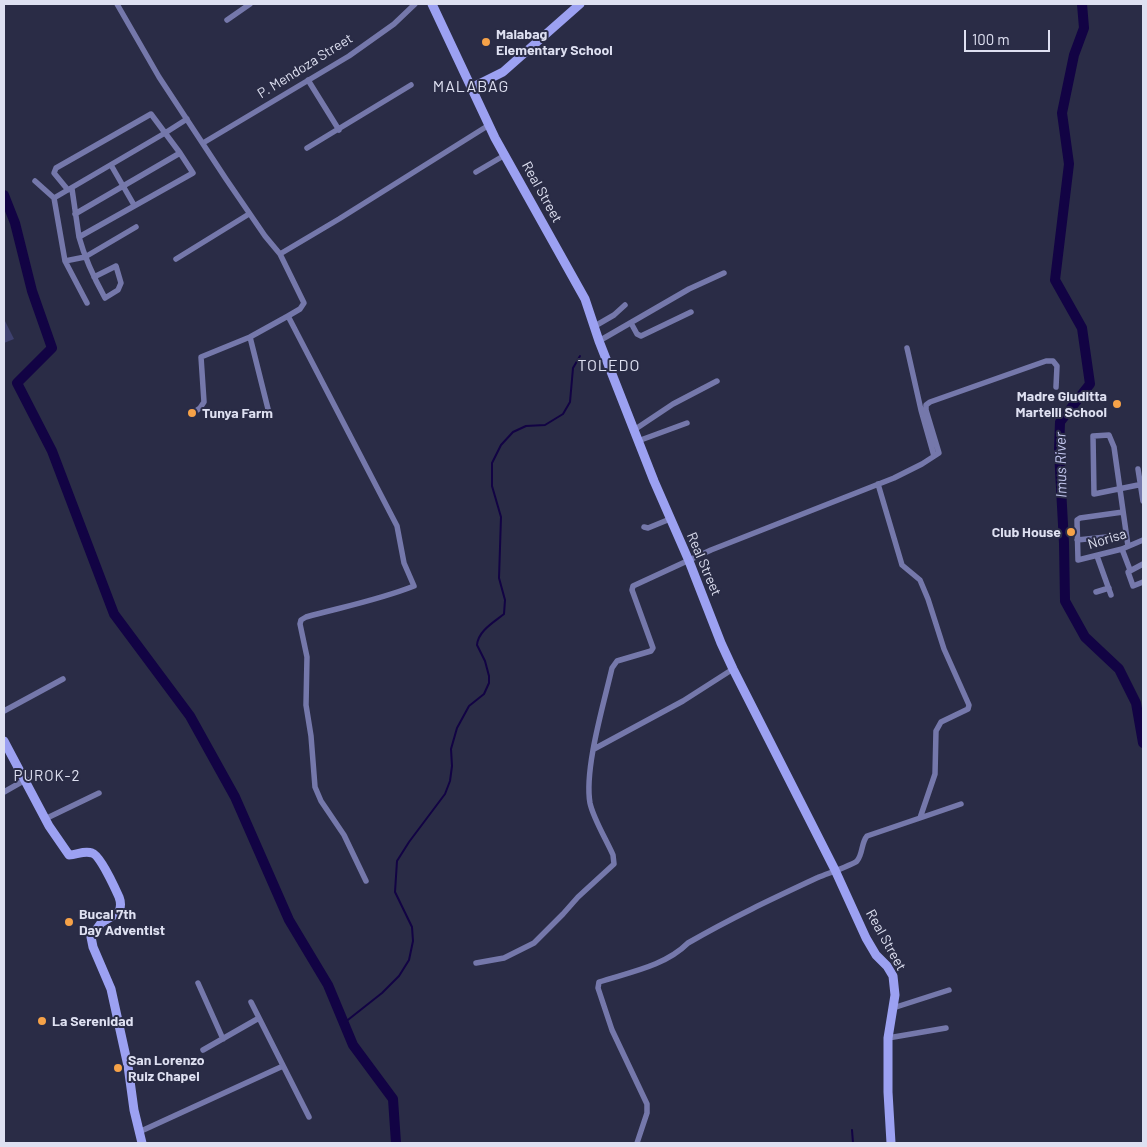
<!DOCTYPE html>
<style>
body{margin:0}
#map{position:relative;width:1147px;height:1147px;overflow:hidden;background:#2a2c46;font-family:Barlow,sans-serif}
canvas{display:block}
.frame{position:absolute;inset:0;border:5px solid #dee0f1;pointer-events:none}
.scale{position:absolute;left:964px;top:30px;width:86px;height:22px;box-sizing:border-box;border:2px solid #dee0f1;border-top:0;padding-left:6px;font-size:15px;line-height:18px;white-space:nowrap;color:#dee0f1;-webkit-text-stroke:4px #2a2c46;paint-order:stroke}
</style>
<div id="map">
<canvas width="1147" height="1147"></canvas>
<div class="frame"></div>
<div class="scale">100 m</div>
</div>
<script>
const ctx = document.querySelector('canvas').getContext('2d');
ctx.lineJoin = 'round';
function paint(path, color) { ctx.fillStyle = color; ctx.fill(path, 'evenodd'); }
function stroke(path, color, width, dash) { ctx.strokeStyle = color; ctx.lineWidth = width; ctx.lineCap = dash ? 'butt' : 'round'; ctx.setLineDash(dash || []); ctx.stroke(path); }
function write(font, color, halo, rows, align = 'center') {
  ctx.font = font + ' Barlow,sans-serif'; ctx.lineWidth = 4; ctx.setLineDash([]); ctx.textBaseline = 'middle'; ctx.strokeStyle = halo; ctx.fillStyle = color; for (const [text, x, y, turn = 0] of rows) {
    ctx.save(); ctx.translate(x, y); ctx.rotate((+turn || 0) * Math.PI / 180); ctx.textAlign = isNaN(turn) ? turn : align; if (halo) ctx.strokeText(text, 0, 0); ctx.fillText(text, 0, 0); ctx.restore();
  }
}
paint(new Path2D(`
 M4 319 14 339 4 343Z`), '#3e406e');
stroke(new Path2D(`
 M344 1023 382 993 399 976 409 960 413 941 412 927 395 892 397 861 409 842 445 794 450 781 452 766 451 749 457 728 469 706 484 694 489 683V676L485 661 477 645C478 631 494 622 504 614L505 600 499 578 501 517 492 486V463L501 445 513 432 526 426 545 425 563 414 570 402 573 368 580 356
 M852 1130 853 1143`), '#120344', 2);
stroke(new Path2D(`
 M1082 4 1084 28 1074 55 1062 113 1069 164 1055 280 1082 328 1090 384 1060 422 1059 451 1064 543 1065 601 1085 637 1119 669 1136 703 1143 743
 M4 195 15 223 32 291 52 348 17 383 52 451 114 614 190 716 235 797 289 920 328 985 353 1045 393 1099 396 1143`), '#120344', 10);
stroke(new Path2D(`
 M117 4 159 77 226 179 265 236 280 254 304 303 300 309 288 316 397 526 404 563 414 586C379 600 342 607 306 617L301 620 300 624 307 657 306 705 311 736 315 787 321 801 344 835 366 881
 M227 20 250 4
 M308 80 339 130
 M203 143 349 56 394 24 415 4
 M307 148 411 85
 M111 165 134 205
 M476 172 505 155
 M35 181 54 198 65 261 87 303
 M68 190 54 173 56 168 151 114 180 153 193 173 79 237 72 189
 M54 198 165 133 187 119
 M75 214 180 153
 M79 237C85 259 94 278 105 298L118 290 121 283 116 266 94 277
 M280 254 339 219 489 125
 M176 259 249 214
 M65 261 85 257 136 227
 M631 323 637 334 641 336 691 312
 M595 326 614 315 625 305
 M250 337 270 417
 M599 341 689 289 724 273
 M907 348 921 410 934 456
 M193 413 200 408 204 402 201 357 250 337 288 316
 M634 430 673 404 717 381
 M638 441 687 423
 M1138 469 1143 501
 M1123 512 1080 518 1077 520 1078 560 1122 549 1143 540
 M644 527 648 528 670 519
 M1077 540 1126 535
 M1128 546 1114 447 1109 435 1093 436 1094 494 1143 484
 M1122 549 1130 570
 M1097 556 1111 595
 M1143 564 1128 572 1133 586 1143 582
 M1096 592 1109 588
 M4 711 63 679
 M594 749 683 701 733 669
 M4 792 25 780
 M920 818 961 804
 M45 819 99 793
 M476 963 504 958 534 943 563 914 578 897 614 864 613 855C607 841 593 818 590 803 584 769 604 703 612 668L617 661 651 651 653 648 632 590 633 586 711 550 894 478 922 464 939 453 926 410V405L930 402 1046 361H1053L1057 366 1056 387
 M198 983 223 1039
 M251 1002 309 1117
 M893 1008 949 990
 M888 1038 946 1028
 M203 1050 259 1018
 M139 1132 283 1066
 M637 1143 647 1113V1104L612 1030 598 988 599 982C630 972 665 966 688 943 731 918 774 898 819 877 826 874 853 865 857 861 863 854 861 843 867 836L920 818 935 774 936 731 941 722 968 709 969 705 944 649 928 599 920 580 902 565 878 484`), '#7578ab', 5.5);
stroke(new Path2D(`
 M432 4 495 138 585 299 599 341 654 481 689 561 721 643 733 669 835 870 866 938 876 955 887 966 893 976 895 995 888 1038V1092L891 1143
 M471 88 503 72 580 4
 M4 741 49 826 69 855C77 855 84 850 92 853 100 855 115 888 119 897 121 902 121 907 119 912L101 923 91 937 93 947 111 989 128 1066 134 1110 142 1143`), '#9ca1f2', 9);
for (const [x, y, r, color] of [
 [486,42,5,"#f6a248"],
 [1117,404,5,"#f6a248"],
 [192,413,5,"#f6a248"],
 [1071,532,5,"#f6a248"],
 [69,922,5,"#f6a248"],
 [42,1021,5,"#f6a248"],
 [118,1068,5,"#f6a248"]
]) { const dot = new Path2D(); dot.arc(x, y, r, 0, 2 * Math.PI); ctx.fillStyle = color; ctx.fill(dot); stroke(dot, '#2a2c46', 2); }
write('bold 14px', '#dee0f1', '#2a2c46', [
 ["Malabag",496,34],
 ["Elementary School",496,50],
 ["Madre Giuditta",1107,396,"right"],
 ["Martelli School",1107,412,"right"],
 ["Tunya Farm",202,413],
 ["Club House",1061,532,"right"],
 ["Bucal 7th",79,914],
 ["Day Adventist",79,930],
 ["La Serenidad",52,1021],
 ["San Lorenzo",128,1060],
 ["Ruiz Chapel",128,1076]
], 'left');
write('14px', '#dee0f1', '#2a2c46', [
 ["P. Mendoza Street",305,66,-32],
 ["Real Street",542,192,61],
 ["Norisa",1107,539,-17],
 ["Real Street",704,564,67],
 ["Real Street",886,940,61]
]);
write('italic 15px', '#c4c8f0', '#2a2c46', [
 ["Imus River",1061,465,-91]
]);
ctx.letterSpacing = '1px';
write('15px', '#dee0f1', '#2a2c46', [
 ["PUROK-2",47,776]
]);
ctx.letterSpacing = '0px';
ctx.letterSpacing = '1px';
write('16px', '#dee0f1', '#2a2c46', [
 ["MALABAG",471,87],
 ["TOLEDO",609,366]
]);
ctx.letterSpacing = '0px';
</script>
